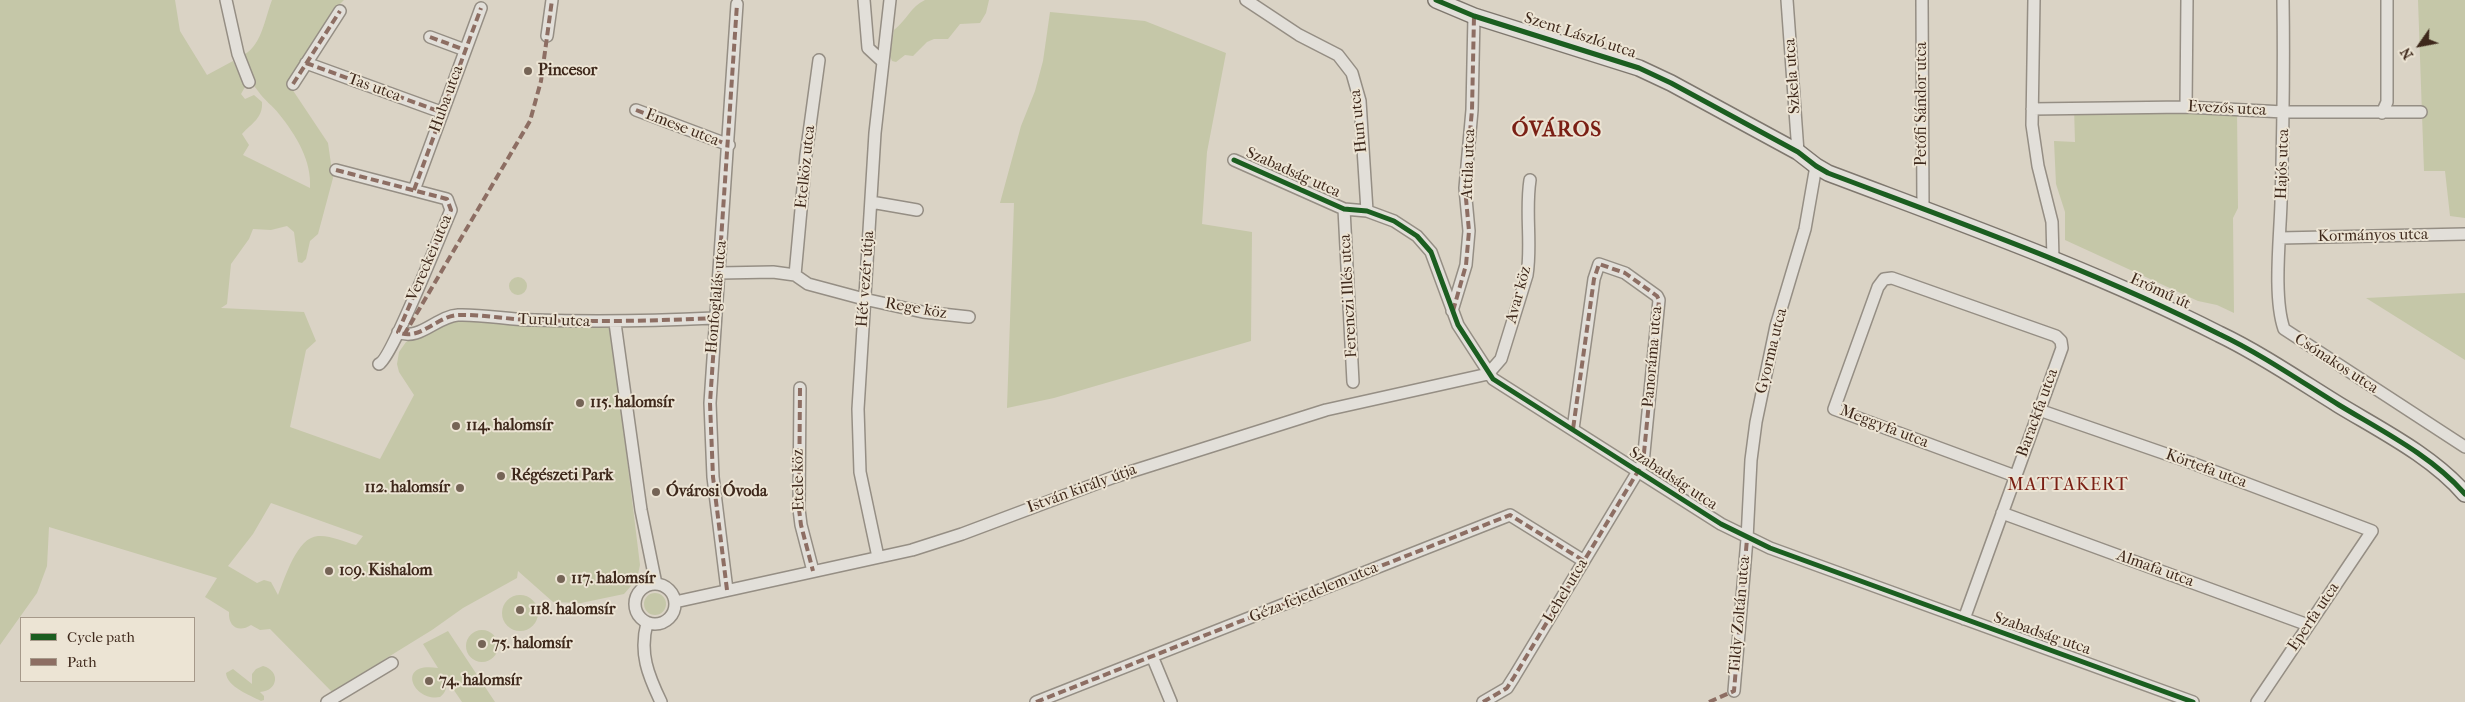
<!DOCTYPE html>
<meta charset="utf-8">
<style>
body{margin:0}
#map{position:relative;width:2465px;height:702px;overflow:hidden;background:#dad3c5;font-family:"IM FELL French Canon",serif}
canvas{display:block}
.legend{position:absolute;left:20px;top:617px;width:175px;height:65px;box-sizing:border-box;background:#ece4d4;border:1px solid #a6998a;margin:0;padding:6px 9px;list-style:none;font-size:15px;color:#3e281b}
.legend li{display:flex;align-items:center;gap:10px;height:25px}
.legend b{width:25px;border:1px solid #a6998a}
.north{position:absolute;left:2395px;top:20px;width:50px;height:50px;-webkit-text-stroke:4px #ece4d4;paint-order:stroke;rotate:237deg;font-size:14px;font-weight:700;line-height:20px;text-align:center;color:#3e281b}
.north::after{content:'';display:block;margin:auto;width:18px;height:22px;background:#3e281b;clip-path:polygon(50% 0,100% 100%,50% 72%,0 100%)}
</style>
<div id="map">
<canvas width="2465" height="702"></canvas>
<ul class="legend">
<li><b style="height:6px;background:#1b5e20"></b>Cycle path</li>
<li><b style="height:6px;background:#8d6e63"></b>Path</li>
</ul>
<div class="north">N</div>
</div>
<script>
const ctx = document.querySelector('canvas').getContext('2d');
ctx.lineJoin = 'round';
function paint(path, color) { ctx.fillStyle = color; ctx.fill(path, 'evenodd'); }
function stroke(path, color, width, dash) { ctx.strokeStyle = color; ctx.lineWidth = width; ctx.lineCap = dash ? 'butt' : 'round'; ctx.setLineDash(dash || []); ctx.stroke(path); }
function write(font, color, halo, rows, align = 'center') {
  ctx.font = font + ' "IM FELL French Canon",serif'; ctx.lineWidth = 4; ctx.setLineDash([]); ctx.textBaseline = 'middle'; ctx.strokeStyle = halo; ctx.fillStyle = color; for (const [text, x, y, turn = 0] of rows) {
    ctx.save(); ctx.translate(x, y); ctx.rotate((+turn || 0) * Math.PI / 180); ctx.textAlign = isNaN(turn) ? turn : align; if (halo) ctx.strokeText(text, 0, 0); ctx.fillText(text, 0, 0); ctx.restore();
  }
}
paint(new Path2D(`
 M0 0H175L180 31 207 75 233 61 245 87 241 94 245 99 254 95 262 102C263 118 252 123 242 134L249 145 243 155 310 188C312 161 296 135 279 114 273 106 264 100 258 91 250 81 245 69 241 56 261 49 265 18 272 0H344L336 8 288 83 328 143 333 178 318 234 310 241 306 259 302 263 298 262 294 232 287 226 271 230 253 229 249 239 231 264 227 304 221 308 304 312 316 341 306 350 290 427 380 459 414 395 399 372 397 364 399 352 406 342 454 320 611 328 640 565 637 579 624 594 581 603 553 602 518 571 517 578 463 608 432 630 385 659 361 679 334 694 270 629 260 630 251 625C239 633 228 627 229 612L205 597 217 578 49 527 47 566 37 593 0 645ZM271 503 363 536 356 545C345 542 330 535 318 536 297 537 285 578 278 595L271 582 264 580 257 583 228 566 253 534Z
 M925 0H989L986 13 980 23 960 24 948 39H934L927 42 913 56 905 55 896 62 892 61 890 56 894 30C906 21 911 6 925 0Z
 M2418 0H2465V218L2450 216 2445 171H2424Z
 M1050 12 1145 21 1226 53 1207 152 1202 224 1252 232 1251 341 1054 398 1007 408 1014 203H1000L1021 126 1035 91 1043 61Z
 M2074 107 2237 109 2238 208 2233 218 2234 313 2217 305 2198 301 2065 240V212L2056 184 2054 141 2075 142Z
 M509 286a9 9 0 1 1 18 0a9 9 0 1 1-18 0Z
 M2465 293V360L2366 298Z
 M644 604a11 11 0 1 1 22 0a11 11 0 1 1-22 0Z
 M502 613a18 18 0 1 1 36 0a18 18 0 1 1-36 0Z
 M466 646a16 16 0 1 1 32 0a16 16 0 1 1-32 0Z
 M448 631 495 702H462L447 680C447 686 446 693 440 697 413 702 395 661 438 668L423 644Z
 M263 666C281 671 278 691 260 692L264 696V700L261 701C250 695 227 687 226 673L233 669 252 684V674L256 669Z`), '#c5c7a8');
const street = new Path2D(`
 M226 0 238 54 249 82
 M864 0 868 48 882 61
 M1246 0 1299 35 1338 55 1352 73 1360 101 1367 211
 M1787 0 1798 152
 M1922 0 1923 208
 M2034 0 2032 125 2038 166 2052 222 2053 259
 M2283 0C2284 68 2283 135 2281 203 2280 238 2273 297 2284 329L2465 447
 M547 36 552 0
 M430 37 465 50
 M306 63 441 112
 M293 84 340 11
 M2186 107 2187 0
 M2032 109 2186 107 2284 112H2421
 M636 110 729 145
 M2382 113 2387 102V0
 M1234 160 1344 209 1367 211 1394 221 1417 236 1431 252 1458 325 1493 379 1721 524 1770 548 2193 702
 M336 170 447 199 451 210C442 231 391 359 379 364
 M414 190 481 8
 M871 202 917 210
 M1344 209 1353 382
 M2280 238 2465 234
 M720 273 773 272 795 275 808 284 864 299 923 312 969 317
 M795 275 806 155 819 60
 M1452 311 1466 265 1469 231 1465 188 1472 110 1474 16
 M615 323 641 510 656 584
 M398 332C419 342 437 316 458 315 483 314 510 320 535 320 595 322 654 321 714 318
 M800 388 799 509 801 525 813 571
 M2039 410 2192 463 2372 531 2257 702
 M2002 513 2308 625
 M878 557 860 472 858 409 875 133 890 0
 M635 604a20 20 0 1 1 40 0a20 20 0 1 1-40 0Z
 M727 590 713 477 710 403 737 4
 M675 602 912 550 962 534 1114 477 1326 410 1488 374 1501 359 1527 275C1532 244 1525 212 1530 180
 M1964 619 2062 348 2061 341 2056 336 1892 278 1884 279 1878 287 1834 409 2015 476
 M647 623C639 653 648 675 661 702
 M1152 656 1171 702
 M1734 691 1747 539 1751 460 1756 422 1776 326 1805 229 1816 166
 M327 702 392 663
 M1036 702 1510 515 1584 561
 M1483 702 1507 688 1514 677 1643 463 1659 300 1657 296 1625 273 1599 264 1594 279 1573 429`);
const secondary = new Path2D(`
 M1436 0 1474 16 1639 68 1671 83 1798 152 1816 166 1828 173C1960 223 2093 270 2219 334 2261 354 2300 381 2339 405 2382 431 2432 456 2465 494`);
stroke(street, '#958e84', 14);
stroke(secondary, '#7e776e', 18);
stroke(street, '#e2dfd9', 11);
stroke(secondary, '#e2dfd9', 15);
stroke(new Path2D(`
 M430 37 465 50
 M306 63 441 112
 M293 84 340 11
 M636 110 729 145
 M336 170 447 199 451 210 398 332C419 342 437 316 458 315 483 314 510 320 535 320 595 322 654 321 714 318
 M414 190 481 8
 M1453 311 1466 265 1469 231 1465 188 1472 110 1474 16
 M404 335 530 121 541 81 552 0
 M800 388 799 509 801 525 813 571
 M727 590 713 477 710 403 737 4
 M1036 702 1510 515 1584 561
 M1483 702 1507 688 1514 677 1643 463 1659 300 1657 296 1625 273 1599 264 1594 279 1573 429
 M1709 702 1734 691 1747 539`), '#8d6e63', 4, [8, 4]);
stroke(new Path2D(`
 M1436 0 1474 16 1639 68 1671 83 1798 152 1816 166 1828 173C1960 223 2093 270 2219 334 2261 354 2300 381 2339 405 2382 431 2432 456 2465 494
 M1234 160 1344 209 1367 211 1394 221 1417 236 1431 252 1458 325 1493 379 1721 524 1770 548 2193 702`), '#1b5e20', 5);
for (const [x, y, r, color] of [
 [528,71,5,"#756456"],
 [580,403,5,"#756456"],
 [456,426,5,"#756456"],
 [501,476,5,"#756456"],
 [460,488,5,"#756456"],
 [656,492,5,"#756456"],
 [329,571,5,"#756456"],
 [561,579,5,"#756456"],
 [520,610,5,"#756456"],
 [482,644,5,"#756456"],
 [429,681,5,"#756456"]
]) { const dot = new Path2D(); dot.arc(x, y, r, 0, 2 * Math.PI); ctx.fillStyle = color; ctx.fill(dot); stroke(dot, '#ece4d4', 2); }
write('16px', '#3e281b', '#ece4d4', [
 ["Szent László utca",1580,36,18],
 ["Szkela utca",1793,76,-94],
 ["Tas utca",374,88,20],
 ["Huba utca",447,99,-70],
 ["Petőfi Sándor utca",1922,104,-90],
 ["Evezős utca",2227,109,3],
 ["Hun utca",1359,121,-96],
 ["Emese utca",682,128,21],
 ["Attila utca",1469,164,-88],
 ["Hajós utca",2283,164,-88],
 ["Etelköz utca",806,167,-84],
 ["Szabadság utca",1293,173,24],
 ["Kormányos utca",2373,236,-1],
 ["Vereckei utca",430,258,-67],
 ["Hét vezér útja",866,279,-86],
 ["Erőmű út",2160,292,25],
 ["Avar köz",1519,295,-75],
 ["Ferenczi Illés utca",1349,296,-93],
 ["Honfoglalás utca",717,297,-85],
 ["Rege köz",916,309,10],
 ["Turul utca",554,321,2],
 ["Gyorma utca",1772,351,-76],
 ["Panoráma utca",1653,357,-85],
 ["Csónakos utca",2336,364,33],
 ["Barackfa utca",2038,413,-70],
 ["Meggyfa utca",1884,427,21],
 ["Körtefa utca",2206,469,20],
 ["Szabadság utca",1673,479,33],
 ["Etele köz",799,480,-91],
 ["István király útja",1082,489,-20],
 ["Almafa utca",2155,569,20],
 ["Lehel utca",1566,591,-59],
 ["Géza fejedelem utca",1314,593,-22],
 ["Tildy Zoltán utca",1740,615,-85],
 ["Eperfa utca",2314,617,-56],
 ["Szabadság utca",2042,634,19]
]);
write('bold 16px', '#3e281b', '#ece4d4', [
 ["Pincesor",538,71],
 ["115. halomsír",590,403],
 ["114. halomsír",466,426],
 ["Régészeti Park",511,476],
 ["112. halomsír",450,488,"right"],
 ["Óvárosi Óvoda",666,492],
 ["109. Kishalom",339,571],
 ["117. halomsír",571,579],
 ["118. halomsír",530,610],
 ["75. halomsír",492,644],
 ["74. halomsír",439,681]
], 'left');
ctx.letterSpacing = '1px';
write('18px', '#7a1f14', '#ece4d4', [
 ["MATTAKERT",2068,486]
]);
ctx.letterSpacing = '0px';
ctx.letterSpacing = '1px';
write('bold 21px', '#7a1f14', '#ece4d4', [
 ["ÓVÁROS",1557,131]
]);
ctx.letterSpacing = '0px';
</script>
